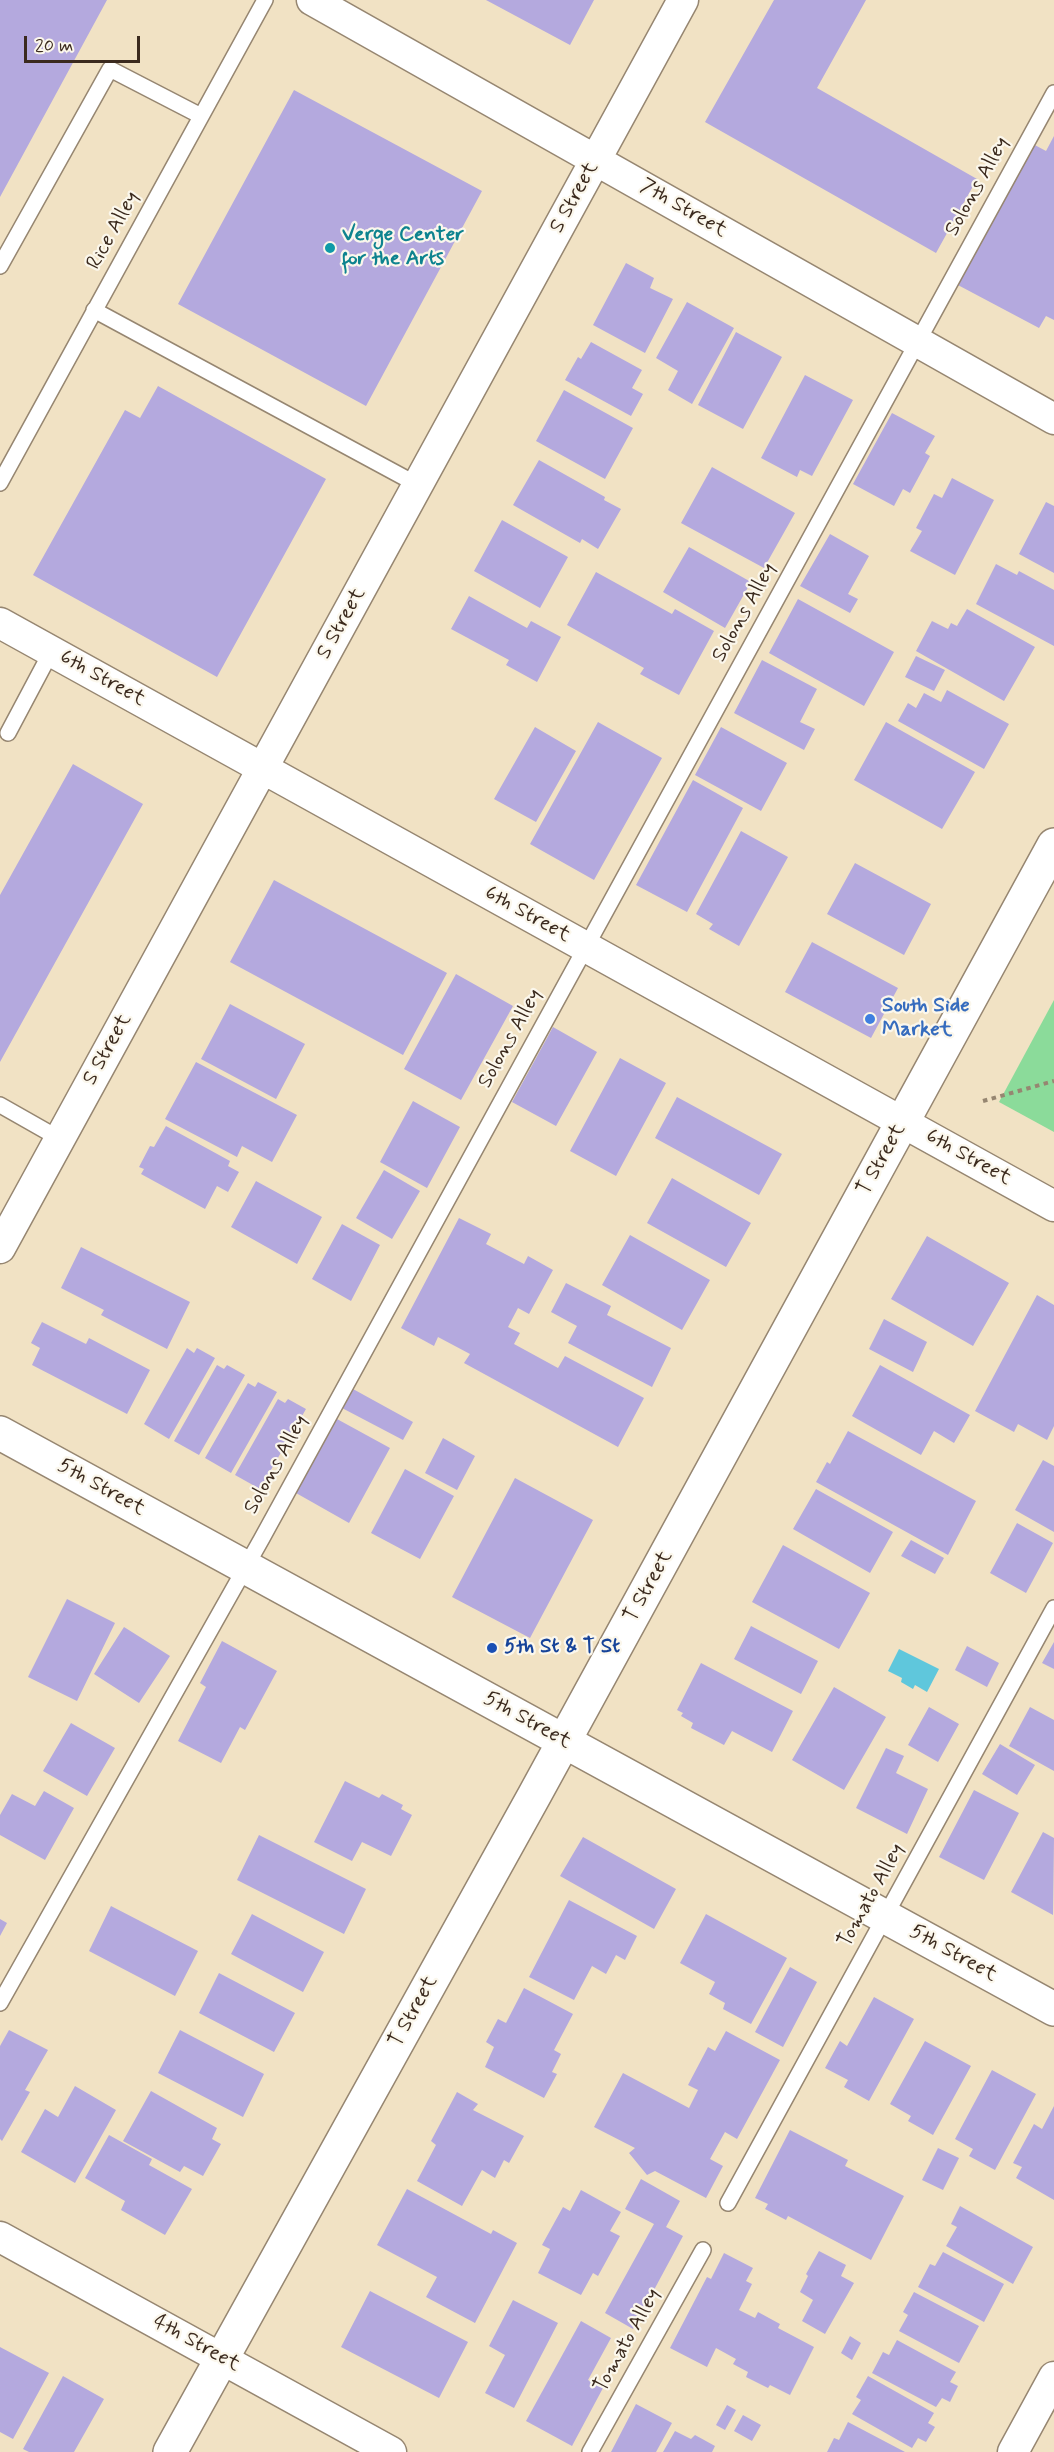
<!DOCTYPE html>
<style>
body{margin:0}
#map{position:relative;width:1054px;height:2452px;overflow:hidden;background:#f1e2c4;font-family:Mynerve,sans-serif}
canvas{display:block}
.scale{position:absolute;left:24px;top:36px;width:116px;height:27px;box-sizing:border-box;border:3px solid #3b2a1e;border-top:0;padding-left:8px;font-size:18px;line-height:21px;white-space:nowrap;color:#3b2a1e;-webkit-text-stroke:4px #fbf7ec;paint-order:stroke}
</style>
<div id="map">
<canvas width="1054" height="2452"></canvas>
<div class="scale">20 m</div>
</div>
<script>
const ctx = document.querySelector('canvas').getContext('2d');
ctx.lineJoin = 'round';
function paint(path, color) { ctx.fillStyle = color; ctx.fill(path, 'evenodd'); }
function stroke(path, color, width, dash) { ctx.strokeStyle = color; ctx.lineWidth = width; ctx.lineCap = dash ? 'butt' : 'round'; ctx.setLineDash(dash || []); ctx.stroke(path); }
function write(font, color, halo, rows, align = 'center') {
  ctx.font = font + ' Mynerve,sans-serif'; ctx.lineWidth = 4.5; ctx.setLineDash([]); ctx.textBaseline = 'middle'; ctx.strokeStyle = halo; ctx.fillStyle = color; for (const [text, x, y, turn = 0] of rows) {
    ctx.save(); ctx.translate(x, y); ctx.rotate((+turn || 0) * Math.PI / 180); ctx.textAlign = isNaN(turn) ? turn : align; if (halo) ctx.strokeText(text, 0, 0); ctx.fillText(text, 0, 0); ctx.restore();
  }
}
paint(new Path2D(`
 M1054 1000V1132L999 1102Z`), '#8bdb9a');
paint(new Path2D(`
 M899 1649 939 1669 927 1692 915 1685 913 1689 901 1682 902 1678 888 1671Z`), '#5fc7dc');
paint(new Path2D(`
 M0 0H107L0 197Z
 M486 0H594L570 45Z
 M774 0H866L817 88 977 179 936 253 705 122Z
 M294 90 482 191 366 406 178 304Z
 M1054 136V320L1046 316 1039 328 956 284 1031 143 1046 151Z
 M626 263 654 278 650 288 673 299 645 353 593 325Z
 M687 302 734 328 692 404 668 390 678 371 656 358Z
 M736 332 782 357 743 429 698 405Z
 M591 342 642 370 632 388 643 394 631 416 565 380 578 357 581 359Z
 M805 375 853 400 812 476 800 470 797 477 761 458Z
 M158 386 326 479 217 677 33 575 125 410 140 418Z
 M564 390 633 428 605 479 536 441Z
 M892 413 935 436 925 453 930 456 910 493 903 489 894 506 853 484Z
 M539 460 605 497 604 500 621 509 598 549 582 539 580 543 513 505Z
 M712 467 795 513 764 568 681 523Z
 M952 478 994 500 955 575 910 551 922 531 916 528 934 494 942 498Z
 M1046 502 1054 506V573L1019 554Z
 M502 520 568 557 540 608 474 571Z
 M830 534 869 556 848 594 858 599 850 613 800 586Z
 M689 547 751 582 725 628 663 592Z
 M996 564 1017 575 1019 571 1054 590V646L976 604Z
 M596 572 672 614 675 609 714 631 679 695 640 674 644 668 567 625Z
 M469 596 527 628 531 621 561 637 537 682 506 665 509 660 451 629Z
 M798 599 894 652 864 706 769 653Z
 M967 609 1035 647 1004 701 916 651 932 621 948 629 951 623 957 626Z
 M916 656 945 670 934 691 905 677Z
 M762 660 817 689 800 722 815 729 804 750 734 713Z
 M947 690 1009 724 984 769 898 721 908 703 916 708 924 693 941 702Z
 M598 722 662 758 594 880 530 844Z
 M886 722 975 772 942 829 854 780Z
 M535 727 576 751 536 822 494 799Z
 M721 727 787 763 761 811 695 775Z
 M73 764 143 804 0 1062V895Z
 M693 780 743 808 687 912 636 885Z
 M741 831 788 857 739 946 709 929 713 924 696 914Z
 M855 863 931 904 904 955 827 914Z
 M274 880 447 973 403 1055 230 962Z
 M812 942 898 988 871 1038 785 992Z
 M456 974 513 1006 461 1100 404 1069Z
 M230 1004 305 1044 276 1099 201 1059Z
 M553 1027 597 1052 556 1126 512 1102Z
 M620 1058 666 1083 616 1176 570 1151Z
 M196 1062 297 1115 272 1162 242 1146 237 1157 165 1119Z
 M677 1097 782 1154 759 1195 655 1138Z
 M413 1101 460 1127 427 1188 380 1162Z
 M166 1126 230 1161 228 1166 239 1172 228 1192 217 1186 205 1209 141 1174 144 1169 139 1167 150 1146 154 1147Z
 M384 1170 420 1191 392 1239 356 1218Z
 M672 1178 751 1223 726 1267 647 1223Z
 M256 1181 322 1217 297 1264 231 1227Z
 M459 1218 491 1234 486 1244 524 1264 528 1256 553 1270 529 1314 518 1308 508 1327 520 1333 514 1344 558 1368 565 1356 644 1398 618 1447 464 1363 470 1354 438 1337 434 1346 401 1328Z
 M342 1224 380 1245 351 1301 312 1279Z
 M630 1235 710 1280 682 1330 602 1285Z
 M927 1236 1009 1283 973 1346 891 1299Z
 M81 1247 190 1302 167 1349 101 1315 104 1310 61 1288Z
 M566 1283 611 1306 607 1315 671 1348 652 1387 568 1343 577 1326 551 1312Z
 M1037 1295 1054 1305V1426L1047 1440 1018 1424 1014 1432 975 1411Z
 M884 1319 927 1342 913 1372 869 1349Z
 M42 1322 86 1344 89 1338 150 1370 127 1414 32 1365 40 1348 31 1343Z
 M187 1348 194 1353 197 1348 215 1358 169 1439 144 1424Z
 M217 1365 224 1369 227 1365 245 1375 199 1455 174 1441Z
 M880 1365 970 1415 954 1443 934 1431 921 1455 852 1416Z
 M258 1382 277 1392 231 1473 205 1458 248 1383 255 1387Z
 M353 1389 413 1422 403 1440 342 1408Z
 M278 1399 285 1403 288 1399 306 1409 260 1489 235 1475Z
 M337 1419 390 1448 349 1523 296 1493Z
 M848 1431 976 1501 948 1555 816 1482 827 1462 830 1464Z
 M443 1438 475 1456 457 1490 425 1473Z
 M1043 1460 1054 1466V1532L1015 1510Z
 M405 1469 454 1496 420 1559 371 1533Z
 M515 1478 593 1520 530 1638 452 1597Z
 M816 1489 893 1532 870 1573 793 1529Z
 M1017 1523 1053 1543 1026 1593 990 1573Z
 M911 1540 944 1558 935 1574 901 1556Z
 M783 1545 870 1593 839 1649 752 1602Z
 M67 1599 115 1623 77 1701 28 1677Z
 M751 1626 818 1661 801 1694 734 1659Z
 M124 1627 170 1656 139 1703 94 1674Z
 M222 1641 277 1671 245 1730 240 1727 221 1763 178 1741 206 1687 200 1683Z
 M1054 1642V1669L1042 1663Z
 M967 1646 999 1663 987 1687 955 1670Z
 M701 1663 793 1711 772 1752 732 1731 724 1745 691 1728 693 1723 681 1716 683 1713 677 1710Z
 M834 1687 886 1717 844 1790 792 1760Z
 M929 1707 959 1724 938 1762 908 1745Z
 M1030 1707 1054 1720V1771L1009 1746Z
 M71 1723 115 1748 87 1796 43 1771Z
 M1000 1744 1035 1765 1017 1795 982 1774Z
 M886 1748 904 1756 896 1773 928 1789 907 1834 856 1808Z
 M345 1781 379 1798 382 1794 403 1805 401 1809 412 1815 391 1856 362 1842 352 1861 314 1842Z
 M974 1790 1019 1813 984 1880 939 1857Z
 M44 1791 74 1808 45 1860 0 1835V1815L12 1794 35 1806Z
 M1043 1832 1054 1838 1053 1915 1011 1892Z
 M259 1835 366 1889 344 1934 237 1880Z
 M583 1837 676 1889 654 1929 560 1876Z
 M569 1900 637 1936 625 1960 616 1955 606 1974 592 1966 574 2000 529 1977Z
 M111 1906 198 1951 175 1996 89 1951Z
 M252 1914 324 1952 303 1992 231 1954Z
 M706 1914 787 1958 751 2024 723 2009 725 2003 709 1994 715 1982 680 1963Z
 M0 1919 7 1923 0 1936Z
 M790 1967 817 1982 783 2047 755 2032Z
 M219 1973 295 2013 274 2052 199 2013Z
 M524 1988 573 2014 554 2050 561 2054 552 2072 557 2074 544 2098 485 2067 494 2047 486 2042 498 2019 506 2023Z
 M874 1997 914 2019 869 2101 844 2087 848 2080 825 2068 840 2041 847 2046Z
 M9 2030 48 2050 25 2090 30 2092 2 2141 0 2139V2046Z
 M180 2030 264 2074 243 2117 158 2073Z
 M726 2031 780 2060 737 2139 725 2132 710 2159 723 2166 706 2198 655 2171 647 2175 629 2153 635 2148 594 2127 623 2073 689 2108 698 2090 688 2085 708 2047 715 2051Z
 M925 2041 971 2066 933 2135 908 2121 911 2116 890 2104Z
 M992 2070 1036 2094 995 2170 969 2156 973 2149 955 2139Z
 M75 2086 116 2110 75 2183 21 2152 45 2109 58 2117Z
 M151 2091 217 2128 212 2139 221 2144 203 2176 184 2166 180 2172 123 2141Z
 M457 2092 478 2104 473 2110 524 2136 509 2163 504 2160 495 2178 482 2170 462 2206 417 2181 436 2145 431 2141Z
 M1054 2106V2200L1016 2178 1022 2167 1013 2163 1034 2124 1042 2129Z
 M790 2130 848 2160 845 2166 904 2196 871 2260 788 2216 786 2220 765 2209 768 2204 755 2198Z
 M109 2135 152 2159 149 2165 192 2189 165 2235 121 2210 125 2201 85 2178Z
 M938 2148 959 2158 943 2190 922 2180Z
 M641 2179 680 2201 666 2227 683 2236 633 2329 605 2313 654 2224 625 2209Z
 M407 2189 491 2234 493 2230 517 2243 475 2323 426 2297 437 2277 377 2245Z
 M581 2190 621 2212 610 2231 620 2236 598 2276 593 2273 581 2295 538 2273 550 2249 542 2245 563 2207 570 2211Z
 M960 2206 1033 2247 1013 2284 946 2246 957 2227 951 2224Z
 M819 2251 846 2265 841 2276 854 2283 825 2334 802 2321 813 2300 800 2292 808 2276 806 2274Z
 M943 2252 1004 2284 984 2322 918 2287 930 2264 935 2266Z
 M724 2253 753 2268 746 2281 752 2284 739 2310 755 2318 758 2312 780 2324 778 2328 814 2347 790 2395 770 2385 768 2388 746 2377 748 2372 733 2364 736 2359 716 2348 707 2367 670 2348 707 2277 711 2279Z
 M370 2291 468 2342 439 2398 341 2347Z
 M914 2292 979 2326 959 2363 899 2331 908 2315 903 2312Z
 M513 2300 558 2323 514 2408 485 2393 505 2355 489 2346Z
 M581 2321 611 2338 588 2380 603 2388 572 2446 526 2421Z
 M850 2336 861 2343 852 2360 841 2353Z
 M897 2340 956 2372 950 2382 958 2386 950 2402 942 2398 936 2407 872 2373 883 2352 889 2355Z
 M0 2347 49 2373 13 2439 0 2432Z
 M63 2376 104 2399 74 2452H29L23 2449Z
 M868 2376 934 2413 928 2423 935 2427 926 2442 918 2438 912 2448 852 2414 861 2400 856 2397Z
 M636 2404 672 2423 656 2452H611Z
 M727 2405 736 2410 725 2430 716 2425Z
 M743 2415 761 2425 752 2441 734 2431Z
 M848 2422 905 2452H827L834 2438 839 2440Z
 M675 2431 691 2439 695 2435 715 2446 712 2452H663Z`), '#b4a9de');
const service = new Path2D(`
 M0 266 110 69 201 116
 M94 310 418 485
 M0 483 265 0
 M8 733 51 652
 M0 1105 60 1139
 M0 2003 261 1540 1054 93
 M728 2203 1054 1608
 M590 2452 703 2250`);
const minor = new Path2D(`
 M312 0 1054 419
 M0 623 1054 1206
 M0 1248 683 0
 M0 2237 391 2452
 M1013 2452 1054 2377`);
const tertiary = new Path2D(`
 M0 1433 1054 2009
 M170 2452 534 1796 1054 845`);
stroke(service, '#968671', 18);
stroke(minor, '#968671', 33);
stroke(tertiary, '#968671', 36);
stroke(new Path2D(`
 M983 1101 1054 1081`), '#968671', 4, [4.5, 4.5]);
stroke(service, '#fff', 15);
stroke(minor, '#fff', 30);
stroke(tertiary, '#fff', 33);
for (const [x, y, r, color] of [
 [330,248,6,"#0f9aa8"],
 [870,1019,6,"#3f7fe0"],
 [492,1648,6,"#1a4fb4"]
]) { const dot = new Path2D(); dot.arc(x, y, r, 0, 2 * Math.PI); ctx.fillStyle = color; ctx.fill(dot); stroke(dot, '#fbf7ec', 2); }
write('21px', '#3b2a1e', '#fbf7ec', [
 ["Solons Alley",978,187,-61],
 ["S Street",575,198,-61],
 ["7th Street",683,209,30],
 ["Rice Alley",114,231,-61],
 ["Solons Alley",745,613,-61],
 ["S Street",342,624,-61],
 ["6th Street",102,679,29],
 ["6th Street",527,915,29],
 ["Solons Alley",511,1039,-61],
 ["S Street",108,1050,-61],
 ["6th Street",968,1158,29],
 ["T Street",882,1160,-61],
 ["Solons Alley",277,1465,-61],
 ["5th Street",101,1488,29],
 ["T Street",649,1587,-61],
 ["5th Street",527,1721,29],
 ["Tomato Alley",872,1896,-61],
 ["5th Street",953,1954,29],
 ["T Street",414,2012,-61],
 ["Tomato Alley",628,2341,-61],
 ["4th Street",196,2344,29]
]);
write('bold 21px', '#0d838f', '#fbf7ec', [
 ["Verge Center",342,236],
 ["for the Arts",342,260]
], 'left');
write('bold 21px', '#366cbe', '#fbf7ec', [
 ["South Side",882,1007],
 ["Market",882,1031]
], 'left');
write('bold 21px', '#164399', '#fbf7ec', [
 ["5th St & T St",504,1648]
], 'left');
</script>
